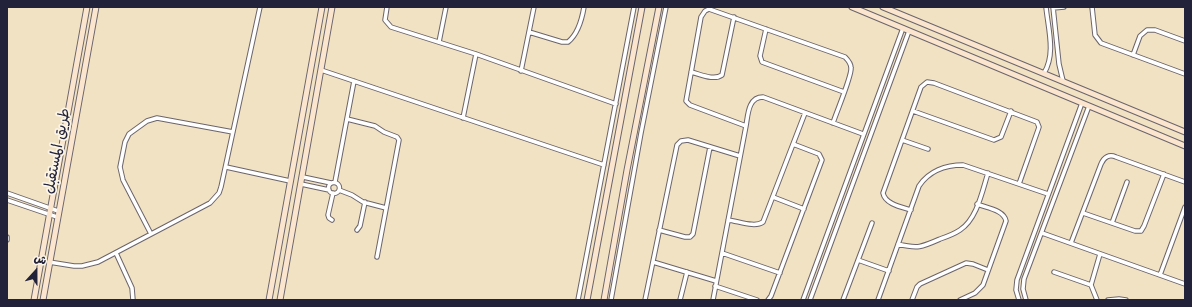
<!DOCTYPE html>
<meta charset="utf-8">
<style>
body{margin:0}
#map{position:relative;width:1192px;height:307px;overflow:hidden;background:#f2e2c4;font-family:"Comic Neue","Playpen Sans Arabic",sans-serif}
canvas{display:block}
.frame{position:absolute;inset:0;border:8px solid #22223b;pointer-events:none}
.north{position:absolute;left:16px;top:251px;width:40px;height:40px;-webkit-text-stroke:3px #fcf5e5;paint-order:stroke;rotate:21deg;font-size:11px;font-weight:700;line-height:16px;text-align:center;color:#22223b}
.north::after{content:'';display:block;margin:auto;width:14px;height:18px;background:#22223b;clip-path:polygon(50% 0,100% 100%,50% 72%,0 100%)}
</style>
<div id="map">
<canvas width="1192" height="307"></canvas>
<div class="frame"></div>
<div class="north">ش</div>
</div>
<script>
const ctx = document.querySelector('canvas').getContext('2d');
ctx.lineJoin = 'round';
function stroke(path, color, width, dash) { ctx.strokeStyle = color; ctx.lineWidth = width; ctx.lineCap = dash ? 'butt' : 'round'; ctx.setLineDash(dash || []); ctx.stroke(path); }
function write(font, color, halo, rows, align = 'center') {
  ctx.font = font + ' "Comic Neue","Playpen Sans Arabic",sans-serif'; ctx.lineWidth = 3.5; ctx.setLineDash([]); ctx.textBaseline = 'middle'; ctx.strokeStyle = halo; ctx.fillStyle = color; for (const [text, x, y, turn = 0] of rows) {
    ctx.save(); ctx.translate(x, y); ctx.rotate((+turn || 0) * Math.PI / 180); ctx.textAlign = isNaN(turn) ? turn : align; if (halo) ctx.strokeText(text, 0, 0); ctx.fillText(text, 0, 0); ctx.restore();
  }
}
const street = new Path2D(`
 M387 7 385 20 391 27 476 54 616 104
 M1053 7 1059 64 1063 81
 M1092 7 1095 35 1101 43 1185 74
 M1053 8 1064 7
 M766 29 760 56 762 62 844 92
 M529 32 562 42H568C578 34 582 19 584 7
 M439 42 446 7
 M1133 55 1140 36 1147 30H1155L1185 41
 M321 70 604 165
 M521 71 534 7
 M691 72C700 74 714 81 722 75L734 17
 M1044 73C1056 54 1048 28 1046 7
 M913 111 994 140 1001 137 1011 111
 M463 118 476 54
 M347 119 375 126 384 132 397 137 399 140 377 257
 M746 126 690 105 686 101 701 17 705 11 709 9 845 57C848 60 851 64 851 68 852 76 836 113 833 123
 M902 140 928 149
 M226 167 290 181
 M303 177 331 183
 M335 182 354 81
 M328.5 188a5.5 5.5 0 1 1 11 0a5.5 5.5 0 1 1-11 0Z
 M301 184 329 190
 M339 190 352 195 363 202 386 208
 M7 193 58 211
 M773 197 804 209
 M7 200 57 217
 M911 210C901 207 885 204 883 193L921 87 927 82 934 83 1037 122 1039 127 1038 130 1019 184
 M1083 213 1135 231H1141L1144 226 1164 174
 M332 220 329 218 328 215 333 193
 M728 220C738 221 755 228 763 222L805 113
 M1112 223 1127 182
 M357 230 360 226 365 202
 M659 230 685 237H690L693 234 710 147
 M1042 233 1185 284
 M151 234 123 180 120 167 125 142 129 134 147 121 157 118 233 132
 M7 237V240
 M1071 243 1101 164C1104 157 1109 154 1116 157L1185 182
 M898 244C918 249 922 247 940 239 946 237 954 234 960 230 977 219 982 192 988 173
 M116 253 132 288 133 300
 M722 253 780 273
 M858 260 889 271
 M49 262 74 266H82L98 262 210 203 219 193 221 187 260 7
 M653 262 716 281
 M1054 272 1091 285
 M1160 275 1185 207
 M715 286 757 300
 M578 300 634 7
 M611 300 641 133 666 7
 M645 300 677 145 681 141 688 140 740 156
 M680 300 687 272
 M713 300 746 126C748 115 748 97 763 97L863 134
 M768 300 771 296 822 160 819 154 793 144
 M803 300 903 28
 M810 300 909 31
 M843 300 872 223
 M878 300 919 186C929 171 946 165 963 165L1048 194
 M912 300 917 287 920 284 966 263 973 264 988 270
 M960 300 975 293 983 285 1006 221C1004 210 987 208 977 204
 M1019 300 1016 290 1017 280 1082 103
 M1026 300 1023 289 1024 279 1089 106
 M1097 300 1091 285 1100 254
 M1108 300 1119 299 1126 300`);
const secondary = new Path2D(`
 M852 7 1185 146
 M883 7 1185 132
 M34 300 87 7
 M43 300 96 7
 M269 300 322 7
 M280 300 332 7
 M587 300 642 7
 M604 300 627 170 659 7`);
stroke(street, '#6b656b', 5.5);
stroke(secondary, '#6b656b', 7);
stroke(street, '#fff', 3.5);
stroke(secondary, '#fbe5cf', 5);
write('15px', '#22223b', '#fcf5e5', [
 ["طريق المستقبل",57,151,-79]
]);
</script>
